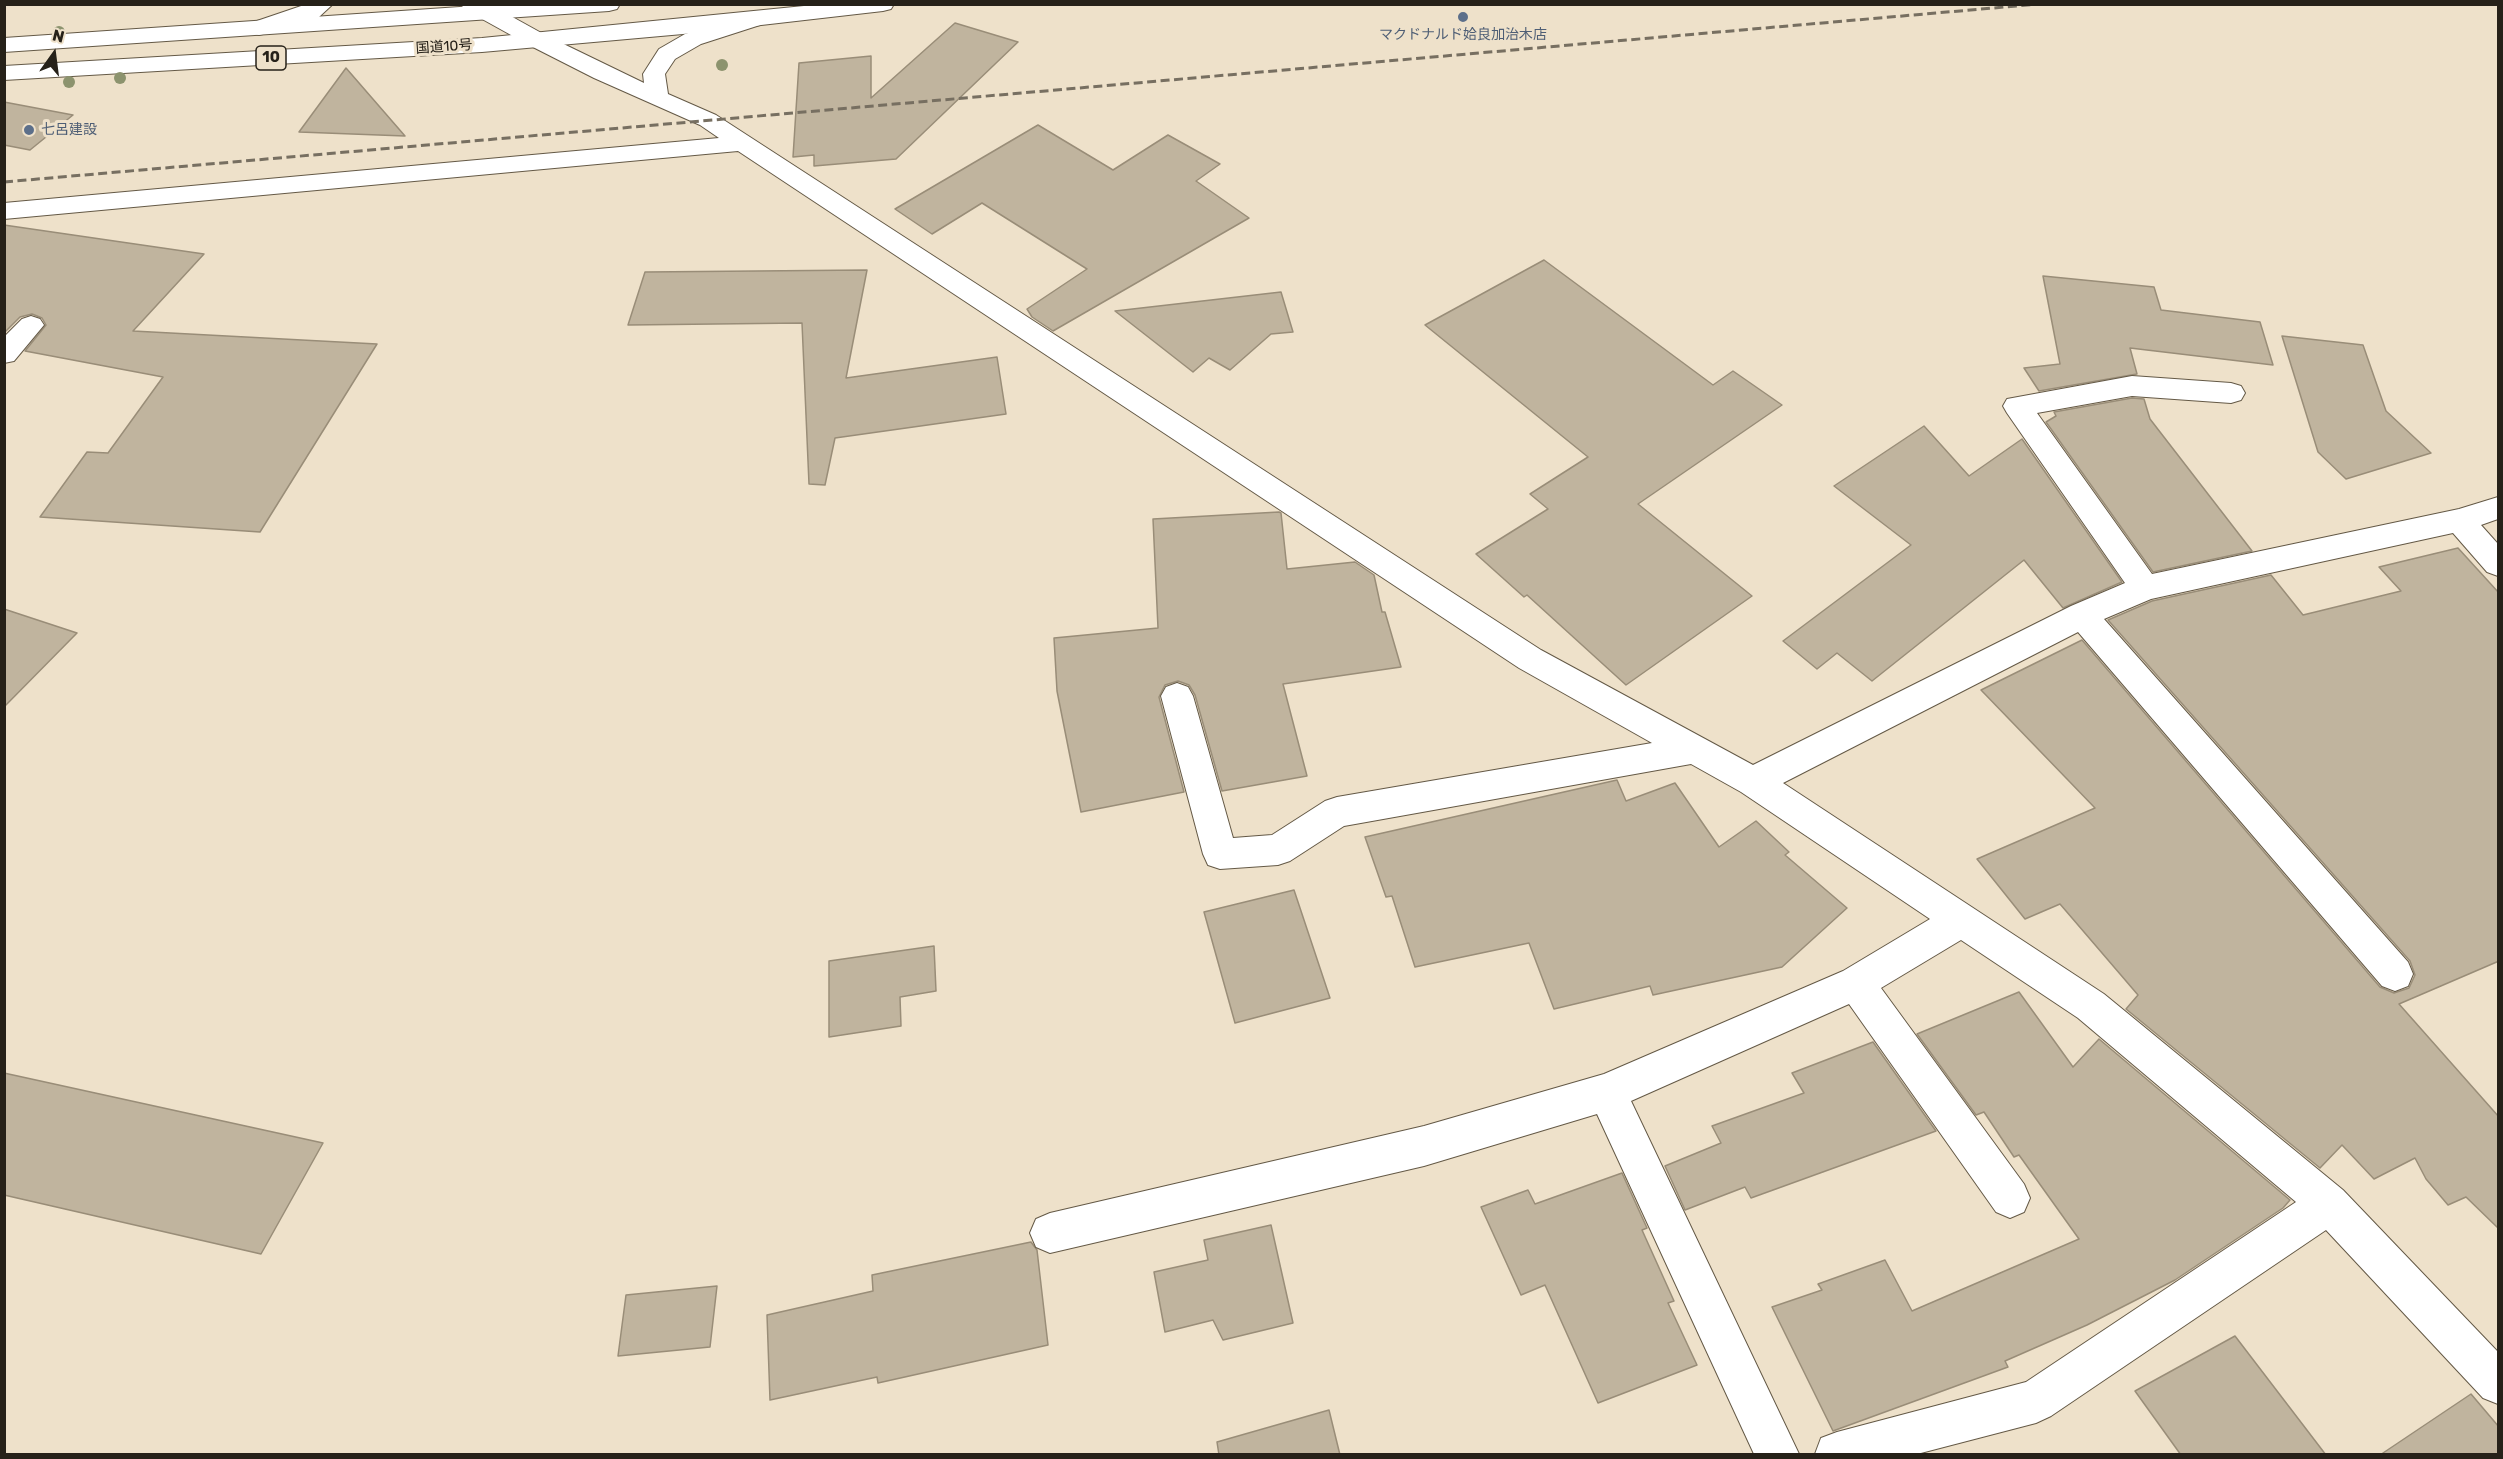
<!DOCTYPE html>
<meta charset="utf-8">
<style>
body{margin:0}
#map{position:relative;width:2503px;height:1459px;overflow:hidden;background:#eee1ca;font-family:Rubik,sans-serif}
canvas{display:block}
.frame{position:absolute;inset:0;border:6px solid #262119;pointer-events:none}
.north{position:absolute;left:24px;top:24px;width:60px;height:60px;-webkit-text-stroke:4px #eee1ca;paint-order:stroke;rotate:14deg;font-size:16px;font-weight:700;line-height:24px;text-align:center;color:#262119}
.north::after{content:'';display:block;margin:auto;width:21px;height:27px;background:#262119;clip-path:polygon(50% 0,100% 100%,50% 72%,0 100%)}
</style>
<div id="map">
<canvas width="2503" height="1459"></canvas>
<div class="frame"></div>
<div class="north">N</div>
</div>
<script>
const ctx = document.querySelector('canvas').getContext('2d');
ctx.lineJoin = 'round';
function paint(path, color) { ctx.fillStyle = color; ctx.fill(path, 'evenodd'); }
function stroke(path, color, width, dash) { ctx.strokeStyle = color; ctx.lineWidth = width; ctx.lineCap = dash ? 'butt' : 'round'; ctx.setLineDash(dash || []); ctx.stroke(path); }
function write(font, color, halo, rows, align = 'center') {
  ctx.font = font + ' Rubik,"Noto Sans JP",sans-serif'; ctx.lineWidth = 6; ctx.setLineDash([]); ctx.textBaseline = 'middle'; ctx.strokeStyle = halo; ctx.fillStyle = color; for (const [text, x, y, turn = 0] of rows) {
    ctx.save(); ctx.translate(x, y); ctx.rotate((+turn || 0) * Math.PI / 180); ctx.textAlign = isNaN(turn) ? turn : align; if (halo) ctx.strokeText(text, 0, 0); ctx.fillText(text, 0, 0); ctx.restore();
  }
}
const building = new Path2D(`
 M955 23 1018 42 896 159 814 166V155L793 157 799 63 871 56V98Z
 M346 68 405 136 299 132Z
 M4 102 73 115 30 150 4 145Z
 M1038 125 1113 170 1168 135 1220 164 1196 181 1249 218 1053 331 1032 317 1027 309 1087 269 982 203 932 234 895 209Z
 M4 225 204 254 133 331 377 344 260 532 40 517 87 452 108 453 163 377 25 351 46 325 42 318 32 314 20 317 4 333Z
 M1544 260 1713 385 1733 371 1782 405 1638 504 1752 596 1626 685 1527 595 1524 597 1476 554 1548 509 1530 494 1588 457 1425 325Z
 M867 270 846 378 997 357 1006 414 835 438 825 485 809 484 802 323 628 325 645 272Z
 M2043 276 2154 287 2161 310 2260 322 2273 365 2130 348 2137 374 2039 391 2024 368 2060 364Z
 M1281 292 1293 332 1271 334 1230 370 1209 358 1193 372 1115 311Z
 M2282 336 2363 345 2386 411 2431 453 2346 479 2318 452Z
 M2132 398 2144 399 2150 419 2252 551 2153 572 2046 422 2056 416 2054 412Z
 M1924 426 1969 476 2022 439 2122 582 2063 608 2024 560 1872 681 1837 653 1817 669 1783 641 1911 545 1834 486Z
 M1279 512 1281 513 1287 569 1355 562 1374 575 1382 612H1385L1401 667 1283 684 1307 776 1222 791 1195 695 1189 685 1178 681 1165 685 1159 697 1184 792 1081 812 1057 691 1054 638 1158 628 1153 519Z
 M2458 548 2499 593V961L2399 1004 2499 1117V1229L2466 1197 2448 1205 2426 1179 2415 1158 2374 1179 2342 1145 2320 1168 2126 1009 2138 995 2060 904 2025 919 1977 859 2095 808 1981 690 2082 640 2380 987 2394 993 2409 988 2415 975 2410 961 2108 620 2152 601 2271 575 2303 615 2401 591 2379 567Z
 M4 609 77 633 4 707Z
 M1617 780 1626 801 1675 783 1719 847 1756 821 1789 852 1785 855 1847 908 1782 967 1653 995 1650 986 1554 1009 1529 943 1415 967 1392 896 1386 897 1365 837Z
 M1294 890 1330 998 1235 1023 1204 912Z
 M934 946 936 991 900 997 901 1026 829 1037V961Z
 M2019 992 2073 1067 2099 1039 2290 1200 2283 1208 2175 1280 2087 1325 2005 1361 2008 1367 1833 1431 1772 1307 1822 1290 1818 1284 1885 1260 1912 1311 2079 1239 2019 1155 2014 1157 1984 1112 1976 1115 1917 1034Z
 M1873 1042 1936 1131 1751 1198 1745 1187 1685 1210 1665 1166 1721 1143 1712 1126 1804 1093 1792 1073Z
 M4 1073 323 1143 261 1254 4 1195Z
 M1622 1173 1647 1228 1642 1230 1674 1301 1668 1303 1697 1365 1598 1403 1545 1285 1521 1295 1481 1207 1528 1190 1535 1204Z
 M1271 1225 1293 1323 1223 1340 1213 1320 1165 1332 1154 1272 1208 1260 1204 1240Z
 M1031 1242 1037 1250 1048 1345 878 1383 877 1377 770 1400 767 1315 873 1291 872 1275Z
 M717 1286 710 1347 618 1356 626 1295Z
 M2235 1336 2326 1455H2181L2135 1391Z
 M2471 1394 2499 1427V1455H2380Z
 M1329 1410 1340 1455H1219L1217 1442Z`);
paint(building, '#c0b49e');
stroke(building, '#998d78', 1.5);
const street = new Path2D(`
 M752 13 760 15 763 20 760 25 701 44 675 59 665 74 668 94 716 115 1541 650 1753 765 2071 606 2125 583 2007 413 2003 406 2007 399 2132 376 2231 383 2241 386 2245 393 2241 400 2231 403 2132 396 2037 413 2152 574 2459 509 2498 497V519L2481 525 2498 544V576L2487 572 2453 533 2151 599 2104 619 2408 962 2413 974 2408 986 2395 991 2382 986 2078 632 1783 783 2104 994 2343 1190 2498 1352V1404L2483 1398 2326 1230 2051 1416 2036 1423 1917 1454H1815L1821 1438 1837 1432 2026 1382 2296 1202 2078 1018 1961 940 1881 988 2024 1184 2030 1198 2024 1212 2010 1218 1996 1212 1849 1004 1631 1101 1799 1454H1754L1597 1114 1424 1166 1050 1253 1036 1247 1030 1233 1036 1219 1050 1213 1424 1126 1604 1074 1843 971 1930 919 1741 792 1691 764 1344 826 1290 861 1278 865 1220 869 1208 865 1203 854 1161 696 1166 687 1177 683 1188 687 1193 696 1233 838 1272 835 1325 801 1337 797 1652 743 1519 668 738 151 4 219V203L719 138 700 125 594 78 529 45 526 40 529 35 537 33 545 35 644 83 643 74 659 49 685 34Z
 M31 316 40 319 44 325 14 361 4 363V337L22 319Z`);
const primary = new Path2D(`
 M307 4H333L319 17 267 33 259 35 251 33 248 28 251 23Z
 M461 4H489L545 35 548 40 545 45 537 47 529 45 464 9Z`);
const highway = new Path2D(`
 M504 4H620L617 9 609 11 4 52V38Z
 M824 4H894L891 9 883 11 683 34 482 52 4 80V66L482 38Z`);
stroke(street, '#645946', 2);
stroke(primary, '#645946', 2);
stroke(highway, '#645946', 2);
paint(street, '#fff');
paint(primary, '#fff');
paint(highway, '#fff');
stroke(new Path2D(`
 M4 182 2039 4`), '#776f61', 3, [9, 4.5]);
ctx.fillStyle = '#8c936e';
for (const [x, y] of [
 [59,32],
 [722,65],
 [120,78],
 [69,82]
]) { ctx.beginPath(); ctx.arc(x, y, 6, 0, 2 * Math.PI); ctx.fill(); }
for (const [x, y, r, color] of [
 [1463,17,6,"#5c6f8a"],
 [29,130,6,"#5c6f8a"]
]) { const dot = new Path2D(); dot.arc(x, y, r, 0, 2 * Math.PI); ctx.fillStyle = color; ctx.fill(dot); stroke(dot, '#eee1ca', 2); }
write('14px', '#4e5e75', '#eee1ca', [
 ["マクドナルド姶良加治木店",1463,35],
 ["七呂建設",41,130,"left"]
]);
write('14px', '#262119', '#eee1ca', [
 ["国道10号",444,47,-4]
]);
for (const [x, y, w] of [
 [271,58,30]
]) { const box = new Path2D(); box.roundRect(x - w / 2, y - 12, w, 24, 4.5); ctx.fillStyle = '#eee1ca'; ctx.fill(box); stroke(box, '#262119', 1.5); }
write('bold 15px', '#262119', null, [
 ["10",271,58]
]);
</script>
